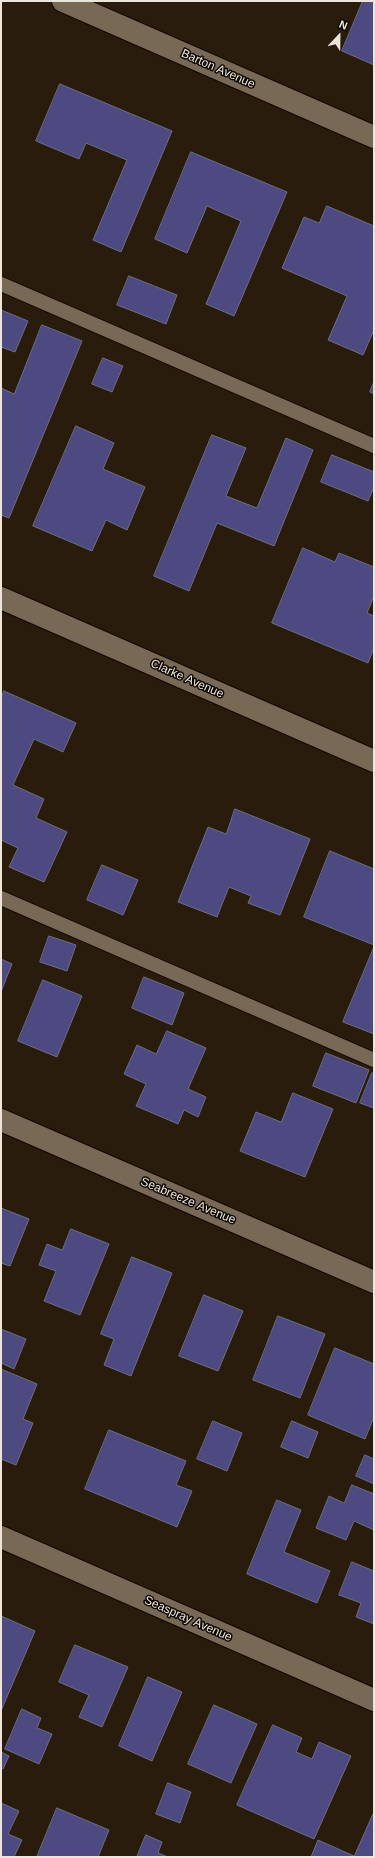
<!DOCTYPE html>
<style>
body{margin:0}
#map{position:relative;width:375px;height:1858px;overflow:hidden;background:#291c0d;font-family:Arial,sans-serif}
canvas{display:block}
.frame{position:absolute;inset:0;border:2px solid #ede4da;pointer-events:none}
.north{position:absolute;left:319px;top:16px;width:40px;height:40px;-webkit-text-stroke:3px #0e0803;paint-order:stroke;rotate:22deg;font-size:11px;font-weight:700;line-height:16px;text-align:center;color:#ede4da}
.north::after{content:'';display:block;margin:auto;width:14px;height:18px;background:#ede4da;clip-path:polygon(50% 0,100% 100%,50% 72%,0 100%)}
</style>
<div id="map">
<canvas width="375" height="1858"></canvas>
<div class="frame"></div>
<div class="north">N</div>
</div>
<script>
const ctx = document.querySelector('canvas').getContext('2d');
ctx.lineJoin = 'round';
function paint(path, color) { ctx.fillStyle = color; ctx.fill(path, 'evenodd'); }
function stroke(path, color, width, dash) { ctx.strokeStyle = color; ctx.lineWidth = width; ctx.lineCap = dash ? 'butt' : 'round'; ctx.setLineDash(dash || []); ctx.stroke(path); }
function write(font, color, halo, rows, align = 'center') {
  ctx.font = font + ' Arial,sans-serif'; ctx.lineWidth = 3; ctx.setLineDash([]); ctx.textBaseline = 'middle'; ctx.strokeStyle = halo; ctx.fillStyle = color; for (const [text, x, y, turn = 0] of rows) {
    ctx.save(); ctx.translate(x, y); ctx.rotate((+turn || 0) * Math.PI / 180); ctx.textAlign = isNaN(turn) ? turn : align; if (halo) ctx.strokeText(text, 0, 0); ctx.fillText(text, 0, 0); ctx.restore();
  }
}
const building = new Path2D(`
 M363 1H374V65L342 51Z
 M60 84 172 131 121 252 93 240 127 160 86 143 79 159 36 141Z
 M191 152 287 192 234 316 206 304 241 221 207 206 187 253 155 239Z
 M327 206 374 226V330L363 355 328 340 347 296 282 268 304 217 319 223Z
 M129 276 177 295 166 324 117 305Z
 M1 310 28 321 15 352 1 347Z
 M42 325 82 341 9 518 1 515V388L14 394Z
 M103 358 123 366 112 392 92 384Z
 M374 382V394L370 392Z
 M76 426 114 443 103 469 145 487 127 530 106 520 92 551 33 526Z
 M212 435 246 448 226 496 257 508 286 438 313 450 274 546 217 523 189 591 154 576Z
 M332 455 374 472V487L368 501 321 482Z
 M303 548 335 562 339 553 374 567V596L367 613 374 616V648L368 663 272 623Z
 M4 691 76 723 63 752 34 739 13 785 44 799 36 818 67 832 44 882 9 867 18 848 1 840V698Z
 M235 809 310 839 280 915 248 903 251 896 229 887 217 917 178 902 208 827 226 834Z
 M330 851 374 869V945L304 917Z
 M102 865 138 880 123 915 87 900Z
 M49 936 76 945 67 971 40 962Z
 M374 947V1034L343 1022Z
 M1 959 12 964 1 992Z
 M144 977 184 993 172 1025 132 1008Z
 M43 980 82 996 57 1057 18 1041Z
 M167 1031 206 1048 188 1089 206 1097 198 1117 184 1110 178 1124 136 1106 146 1084 124 1074 137 1045 156 1054Z
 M326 1053 369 1070 356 1103 313 1086Z
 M372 1073H374V1108L360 1103Z
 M293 1093 333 1109 305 1177 240 1151 256 1112 281 1122Z
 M1 1208 29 1219 10 1266 1 1263Z
 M71 1229 109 1244 80 1315 44 1301 56 1271 39 1265 47 1244 62 1250Z
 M132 1257 172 1273 131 1376 104 1365 114 1339 101 1334Z
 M204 1295 243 1311 218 1371 179 1356Z
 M278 1316 325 1334 300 1398 253 1380Z
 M1 1329 26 1339 14 1369 1 1363Z
 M335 1348 374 1364V1417L365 1439 308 1415Z
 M1 1369 37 1384 23 1419 33 1423 16 1465 1 1459Z
 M213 1421 242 1433 227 1471 197 1459Z
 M292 1421 318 1432 308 1458 281 1447Z
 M109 1430 186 1461 176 1485 192 1491 177 1527 85 1489Z
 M365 1455 374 1459V1484L356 1476Z
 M352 1485 374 1494V1530L354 1521 346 1540 316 1528 329 1496 344 1503Z
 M277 1500 301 1510 284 1552 330 1571 317 1603 247 1574Z
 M352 1562 374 1571V1624L356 1617 361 1603 339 1595Z
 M1 1616 35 1631 1 1711Z
 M75 1645 128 1667 102 1727 79 1717 89 1695 59 1682Z
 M148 1677 182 1692 152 1761 119 1746Z
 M214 1705 257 1724 231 1783 188 1764Z
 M22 1709 41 1718 37 1728 52 1734 39 1764 5 1749Z
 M273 1725 302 1738 296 1752 312 1759 319 1742 351 1756 314 1839 237 1805Z
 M1 1752 9 1756 3 1769 1 1768Z
 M168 1783 191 1792 180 1823 156 1814Z
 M1 1803 19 1811 8 1834 22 1840 14 1857H1Z
 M57 1808 109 1830 98 1857H37Z
 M374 1812V1857H311L318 1840 354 1856Z
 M146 1835 162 1842 158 1853 168 1857H137Z`);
paint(building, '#4c4a81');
stroke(building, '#6d6e83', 1);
const service = new Path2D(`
 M1 284 374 446
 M1 898 374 1060`);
const minor = new Path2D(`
 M1 598 374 761
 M1 1120 374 1282
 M1 1537 374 1700`);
const tertiary = new Path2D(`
 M63 1 374 137`);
stroke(service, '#120700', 16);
stroke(minor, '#120700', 24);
stroke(tertiary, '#120700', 24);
stroke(service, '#786957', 14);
stroke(minor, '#786957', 22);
stroke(tertiary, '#786957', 22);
write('12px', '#ede4da', '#0e0803', [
 ["Barton Avenue",218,69,24],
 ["Clarke Avenue",187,679,24],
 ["Seabreeze Avenue",188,1201,23],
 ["Seaspray Avenue",188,1619,24]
]);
</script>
